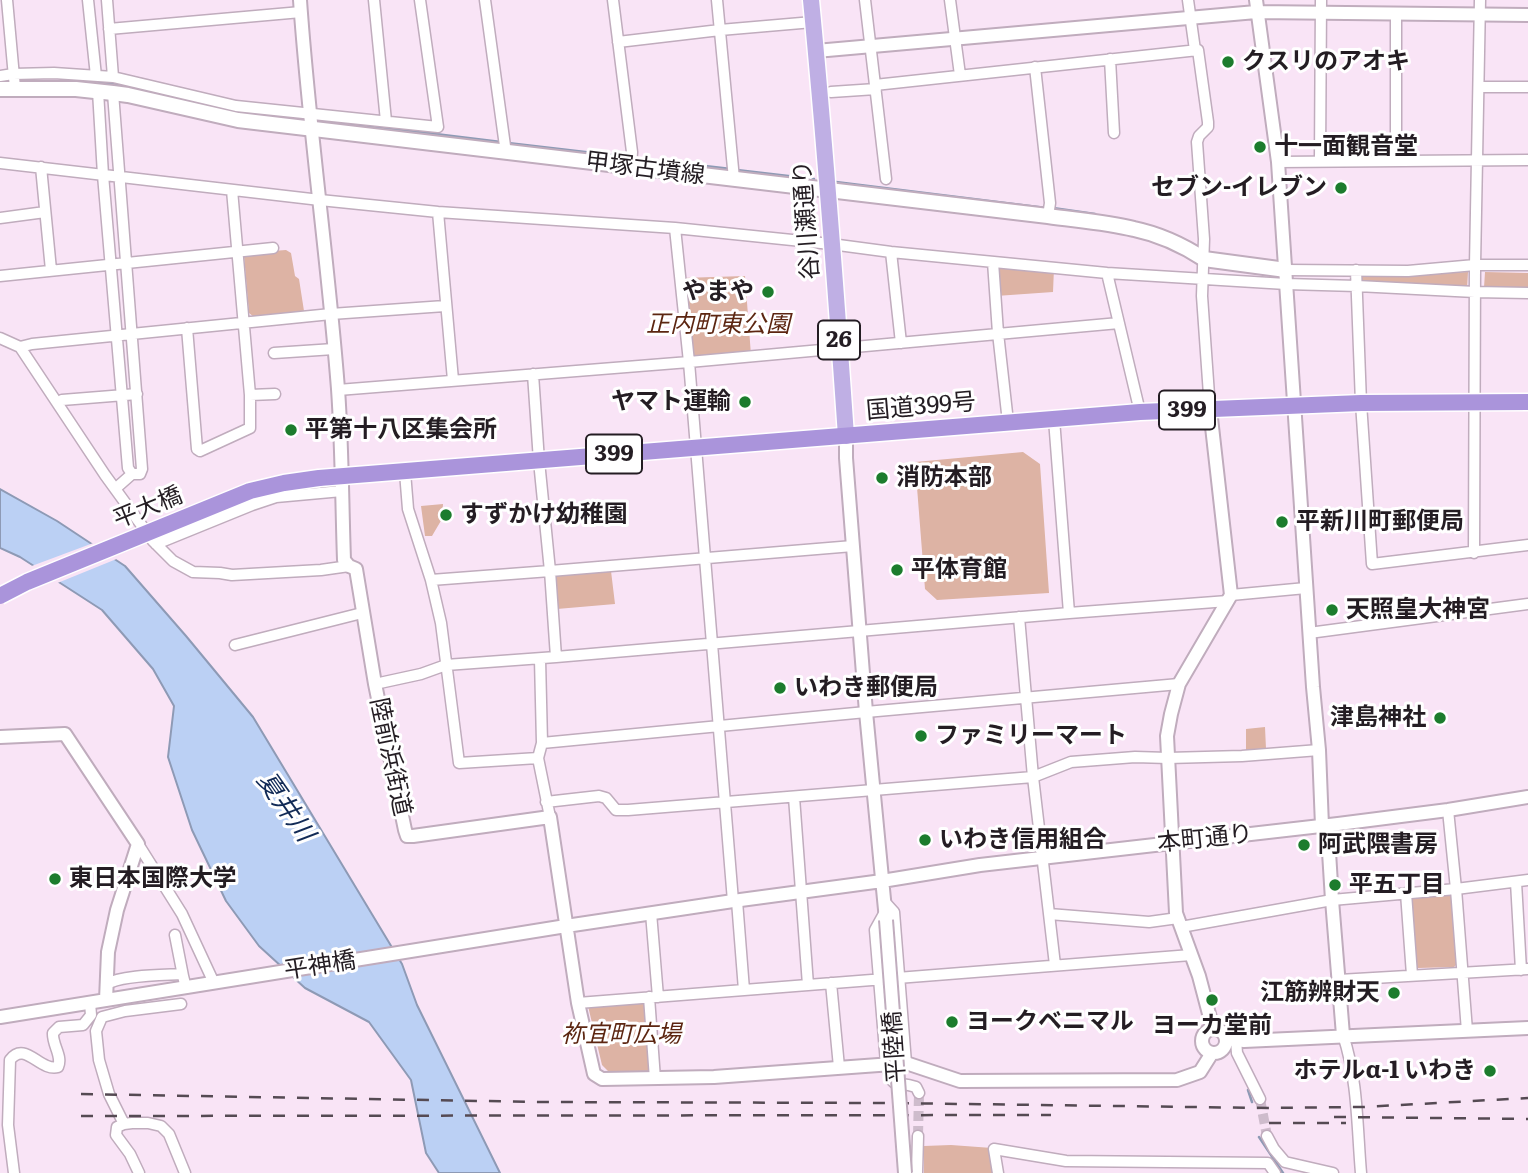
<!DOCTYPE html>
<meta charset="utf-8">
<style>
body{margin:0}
canvas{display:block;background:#f9e4f6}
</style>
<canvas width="1528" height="1173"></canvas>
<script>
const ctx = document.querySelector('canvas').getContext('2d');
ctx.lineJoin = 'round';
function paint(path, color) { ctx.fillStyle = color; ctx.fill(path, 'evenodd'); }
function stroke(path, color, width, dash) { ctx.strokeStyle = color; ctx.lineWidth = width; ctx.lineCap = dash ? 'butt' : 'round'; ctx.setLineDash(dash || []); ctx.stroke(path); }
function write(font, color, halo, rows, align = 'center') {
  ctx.font = font + ' Literata,"Noto Sans JP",serif'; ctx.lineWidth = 6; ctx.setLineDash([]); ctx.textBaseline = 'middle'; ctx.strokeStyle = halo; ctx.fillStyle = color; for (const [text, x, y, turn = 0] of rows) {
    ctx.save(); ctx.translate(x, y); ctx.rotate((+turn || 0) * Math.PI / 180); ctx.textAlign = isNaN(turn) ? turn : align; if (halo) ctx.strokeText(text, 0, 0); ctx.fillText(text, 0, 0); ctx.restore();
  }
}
paint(new Path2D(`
 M286 250 291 253 295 276 299 279 304 311 301 313 254 317 249 313 244 256 246 253Z
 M993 263 1054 268 1053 292 996 296Z
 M1468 272 1467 289 1361 284V277Z
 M1485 272 1528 273V288H1484Z
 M745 276 751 355 690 361 682 278Z
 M1023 452 1040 464 1049 593 937 600 925 589 915 462Z
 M443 504 442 519 432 536H425L421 506Z
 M611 571 615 604 557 609 553 580 557 576Z
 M1265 727 1266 749 1246 752V729Z
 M1449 895 1453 898 1457 964 1454 967 1418 968 1414 966 1410 900 1413 897Z
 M645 1003 651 1072 608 1071 602 1065 588 1006Z
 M951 1145 992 1148 997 1173H924V1146Z`), '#ddb3a4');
const water = new Path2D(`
 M0 489 57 521 125 566 186 636 253 717 402 964 417 1005 500 1173H439L426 1153 411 1080 369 1022 305 988 259 946 226 901 192 830 168 757 174 706 153 669 102 610 20 557 0 548Z`);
paint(water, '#bbd0f4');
stroke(water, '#8e9ab5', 2);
paint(new Path2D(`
 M96 542 119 558 55 584 29 567Z`), '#f9e4f6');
stroke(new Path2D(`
 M96 81 142 89
 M168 95 220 107
 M282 116 307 119
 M313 119 501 142
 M508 143 731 169
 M737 170 814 179
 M836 182 1046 208
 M1053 208 1095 214
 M1248 1090 1252 1102
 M1259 1137 1283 1173`), '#8e9ab5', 2.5);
stroke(new Path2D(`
 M1260 1099 1267 1136
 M918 1136 919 1093`), '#cebccc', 10, [10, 5]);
const minor = new Path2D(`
 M7 0 15 88
 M88 0 96 76
 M107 0 113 77
 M374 0 386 121
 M485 0 505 146 503 152
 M613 0 632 152 631 167
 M717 0 734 179
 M865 0 875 85 1198 50 1208 122V127L1199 136 1197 142 1204 239 1202 296 1210 409
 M950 0 960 75
 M1188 0 1195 50
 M109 29 301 12
 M618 42 720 30 813 22
 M1110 59 1114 133
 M1035 67 1050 203 1048 216
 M0 76 13 74 54 73 113 77 236 106 438 127 420 0
 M875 85 886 179
 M1479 87H1528
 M98 91 103 175 128 468 132 474
 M831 92 876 89
 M113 93 142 469 140 474H132L115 489
 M1320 160 1321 0
 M1396 160V14
 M1278 162 1528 160
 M0 163 320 200 438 212 675 228 831 244 891 252 1107 273 1286 284 1357 286 1475 292 1528 293
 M41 167 51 270
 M438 212 453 380
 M0 218 45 212
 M675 228 689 362 733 901
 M891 252 901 343
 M993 262 998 333 1008 422
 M1286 270 1408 271 1475 265H1528
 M1356 270 1361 403 1372 564 1528 545
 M1107 273 1140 412
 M0 276 273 248
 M187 328 197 449 200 451 250 428V395L232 190
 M0 338 20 347 105 475 153 541 173 561 193 572 220 573 232 575 321 570 349 566
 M20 347 32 344 331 314 445 306
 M274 353 334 349
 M533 374 539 461 550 571 853 546
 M338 390 689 362 1119 323
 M250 395 275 394
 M58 403 62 400 137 394
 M1054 419 1069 613
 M405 472 408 509 431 580 550 571 556 657
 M156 544 252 505 276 497 342 491
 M1474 553 1475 265 1480 0
 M431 580 441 623 459 763 538 758
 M1231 595 1306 588
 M1019 617 1033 777 1055 965
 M1309 633 1528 604
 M235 645 362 613
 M540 659 542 743 538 758 550 817
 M375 684 421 674 446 665 556 657 1069 613 1228 601
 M542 743 866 712 1179 684
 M794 797 808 985
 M546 802 599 796 606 798 616 810H628L1033 777 1071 762 1135 757 1168 758 1242 756 1319 750
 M1448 810 1456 889 1467 1031
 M138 844 182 914 214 983
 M1516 882 1521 970
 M1406 893 1412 975
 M737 901 744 990
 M884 901 894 912 906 1063
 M885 912 875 930 886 1063C893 1091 893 1080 916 1087L919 1093
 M651 913 658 997
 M1049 914 1149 922 1178 918
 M1181 927 1332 900 1456 889 1528 880
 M175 935 183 976
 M1339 980 1528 969
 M831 983 839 1067
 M107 984C121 975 163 975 181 974L183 976 186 988
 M649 997 655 1079
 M578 1003 1191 955
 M1343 1035C1358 1080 1357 1127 1361 1173
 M1236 1040 1237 1053 1260 1099
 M124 1124 109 1094 99 1060 96 1031 102 1017 125 1011 181 1004
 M1267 1136 1274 1149 1285 1162 1333 1173
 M14 1173 8 1125 10 1060C25 1040 40 1072 58 1067 63 1056 52 1045 53 1033L59 1027 83 1025 91 1015 90 1003
 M139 1173 130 1154 116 1135 117 1127 124 1124 132 1123H148L161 1126 169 1134 185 1173
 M917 1173 918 1136
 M998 1173 994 1149 1066 1161 1268 1163 1275 1173`);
const tertiary = new Path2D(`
 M300 0C309 130 328 259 338 389 342 445 342 503 344 560L349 566 356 569 375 684 405 830 407 836H413L550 817 578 1003 594 1074 602 1079 714 1077 906 1063 960 1081 1177 1080 1200 1072 1212 1053
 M1256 0 1278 162 1313 687 1319 750 1322 826 1328 832V836L1332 900 1343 1035
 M816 51 1256 12 1528 15
 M1210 409 1231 595 1179 684 1171 714 1167 736 1176 913 1199 976 1213 1029
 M846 436V458L866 712 886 920
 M0 737 65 734 138 844 117 910 108 952 106 1000
 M0 1017 566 926 733 901 882 881 980 865 1338 824 1448 810 1528 797
 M1202 1041a12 12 0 1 1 24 0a12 12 0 1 1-24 0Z
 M1226 1039 1244 1041 1528 1028`);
const secondary = new Path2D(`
 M0 89H76L113 93 128 95 238 120 1048 216C1076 220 1106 222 1134 229 1158 234 1184 246 1204 259L1286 270`);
const primary = new Path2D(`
 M811 0C825 145 836 291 846 436`);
const trunk = new Path2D(`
 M319 478 1140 412 1361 403 1528 402`);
stroke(minor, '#c0acbd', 13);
stroke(tertiary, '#c0acbd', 16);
stroke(secondary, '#c0acbd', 18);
stroke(primary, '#fff', 19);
stroke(trunk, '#fff', 19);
stroke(minor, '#fff', 10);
stroke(tertiary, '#fff', 12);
stroke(secondary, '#fff', 14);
stroke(primary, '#bfafe4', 16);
stroke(trunk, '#aa94db', 16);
stroke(new Path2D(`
 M81 1094 541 1102 890 1103 1268 1108 1363 1107 1528 1098
 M81 1116 1051 1115
 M1334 1117 1528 1119
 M1269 1123H1346`), '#554a53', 2.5, [12, 12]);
const tertiaryBridge = new Path2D(`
 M886 920 905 1173`);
const trunkBridge = new Path2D(`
 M0 596 27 582 250 491 284 483 319 478`);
stroke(tertiaryBridge, '#c0acbd', 16, []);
stroke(trunkBridge, '#fff', 19, []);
stroke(tertiaryBridge, '#fff', 12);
stroke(trunkBridge, '#aa94db', 16);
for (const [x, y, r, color] of [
 [1228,62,7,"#1c7c2d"],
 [1260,147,7,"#1c7c2d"],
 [1341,188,7,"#1c7c2d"],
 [768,292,7,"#1c7c2d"],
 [745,402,7,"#1c7c2d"],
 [291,430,7,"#1c7c2d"],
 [882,478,7,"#1c7c2d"],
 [446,515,7,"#1c7c2d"],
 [1282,522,7,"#1c7c2d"],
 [897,570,7,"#1c7c2d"],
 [1332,610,7,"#1c7c2d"],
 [780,688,7,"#1c7c2d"],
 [1440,718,7,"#1c7c2d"],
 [921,736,7,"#1c7c2d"],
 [925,840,7,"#1c7c2d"],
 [1304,845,7,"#1c7c2d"],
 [55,879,7,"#1c7c2d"],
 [1335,885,7,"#1c7c2d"],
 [1394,993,7,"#1c7c2d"],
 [1212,1000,7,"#1c7c2d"],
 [952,1022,7,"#1c7c2d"],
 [1490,1071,7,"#1c7c2d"]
]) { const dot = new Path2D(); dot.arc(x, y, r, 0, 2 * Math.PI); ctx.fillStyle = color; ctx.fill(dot); stroke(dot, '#fff', 2.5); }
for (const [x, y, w] of [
 [839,340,42],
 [1187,410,56],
 [614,454,56]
]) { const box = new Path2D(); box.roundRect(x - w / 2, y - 19.5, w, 39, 5); ctx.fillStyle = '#fff'; ctx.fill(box); stroke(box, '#241d23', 2); }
write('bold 23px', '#241d23', null, [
 ["26",839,340],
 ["399",1187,410],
 ["399",614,454]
]);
write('bold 24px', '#241d23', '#fff', [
 ["クスリのアオキ",1242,62],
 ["十一面観音堂",1274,147],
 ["セブン-イレブン",1327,188,"right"],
 ["やまや",754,292,"right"],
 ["ヤマト運輸",731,402,"right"],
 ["平第十八区集会所",305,430],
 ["消防本部",896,478],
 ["すずかけ幼稚園",460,515],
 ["平新川町郵便局",1296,522],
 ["平体育館",911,570],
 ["天照皇大神宮",1346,610],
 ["いわき郵便局",794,688],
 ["津島神社",1426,718,"right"],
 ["ファミリーマート",935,736],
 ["いわき信用組合",939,840],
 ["阿武隈書房",1318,845],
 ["東日本国際大学",69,879],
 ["平五丁目",1349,885],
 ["江筋辨財天",1380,993,"right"],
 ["ヨークベニマル",966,1022],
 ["ヨーカ堂前",1212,1026,"center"],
 ["ホテルα-1 いわき",1476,1071,"right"]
], 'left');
write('24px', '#241d23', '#fff', [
 ["甲塚古墳線",645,169,7],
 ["谷川瀬通り",807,220,-94],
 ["国道399号",921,407,-5],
 ["平大橋",148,508,-22],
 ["陸前浜街道",390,757,78],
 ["本町通り",1205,839,-6],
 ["平神橋",320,966,-9],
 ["平陸橋",895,1047,-94]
]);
write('italic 24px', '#5c2611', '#fff', [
 ["正内町東公園",718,325],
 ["祢宜町広場",621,1035]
]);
write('italic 26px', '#112a56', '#fff', [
 ["夏井川",285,807,55]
]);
</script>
